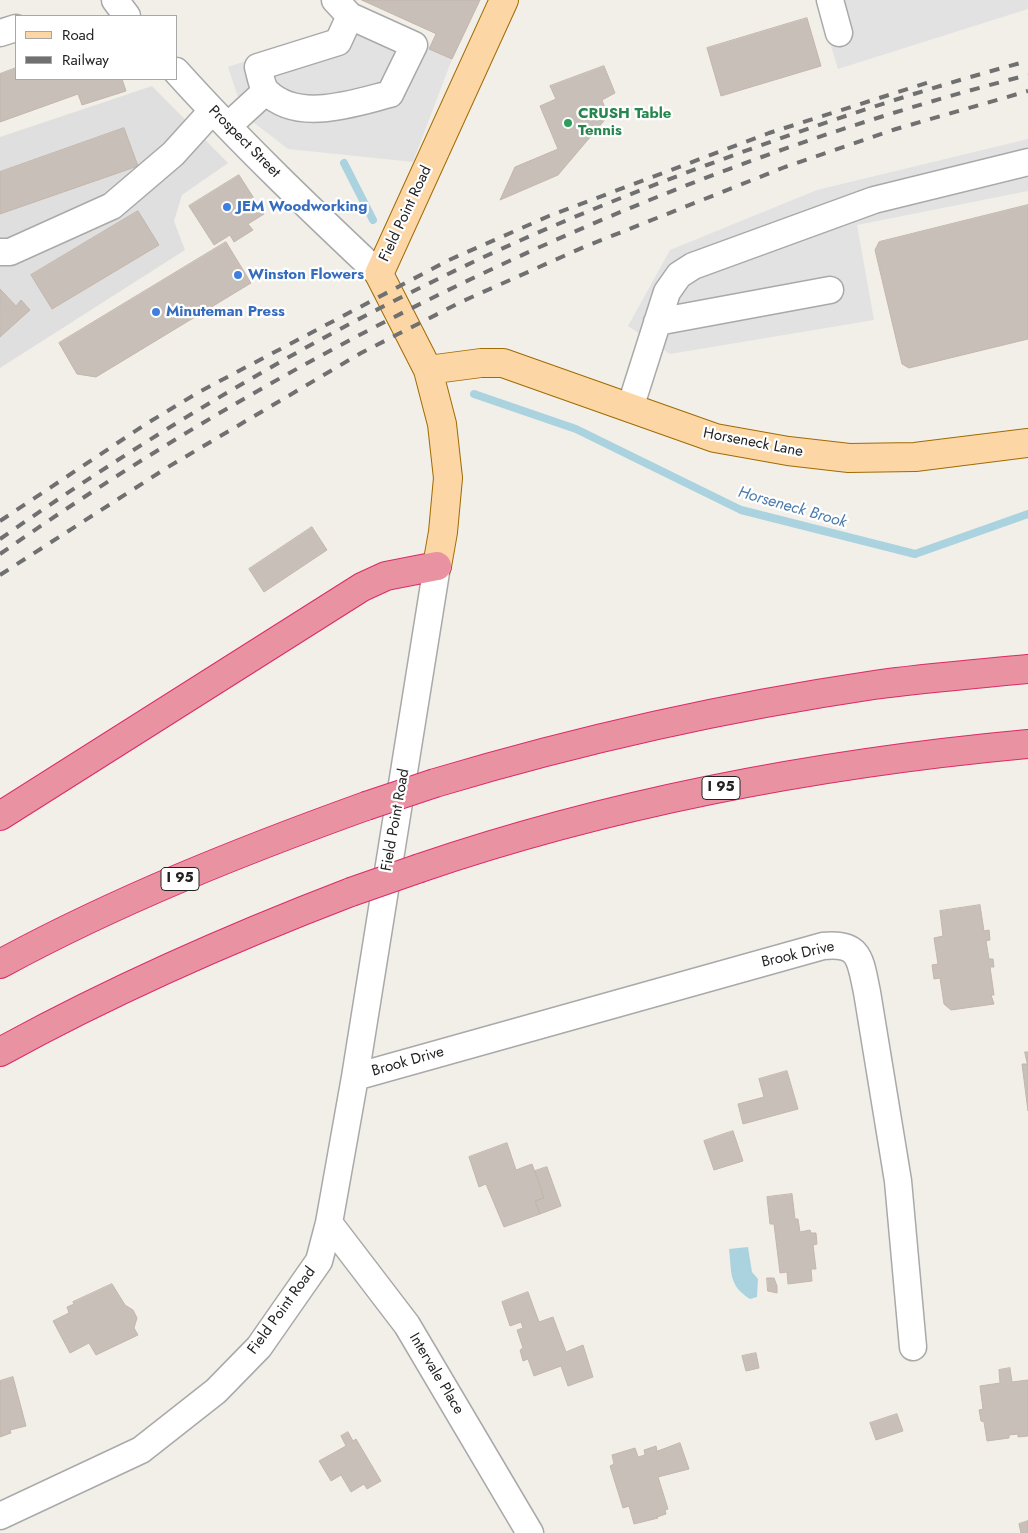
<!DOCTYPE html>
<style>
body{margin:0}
#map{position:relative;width:1028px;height:1533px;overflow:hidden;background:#f2efe9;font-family:Jost,sans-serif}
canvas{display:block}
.legend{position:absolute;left:15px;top:15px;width:162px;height:65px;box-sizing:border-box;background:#fff;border:1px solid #a7a7a7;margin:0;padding:6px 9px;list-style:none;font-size:15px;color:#222}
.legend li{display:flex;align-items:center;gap:10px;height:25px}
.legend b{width:25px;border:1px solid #a7a7a7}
</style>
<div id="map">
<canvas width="1028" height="1533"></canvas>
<ul class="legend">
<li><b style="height:6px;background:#fcd6a4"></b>Road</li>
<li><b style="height:6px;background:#707070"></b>Railway</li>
</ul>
</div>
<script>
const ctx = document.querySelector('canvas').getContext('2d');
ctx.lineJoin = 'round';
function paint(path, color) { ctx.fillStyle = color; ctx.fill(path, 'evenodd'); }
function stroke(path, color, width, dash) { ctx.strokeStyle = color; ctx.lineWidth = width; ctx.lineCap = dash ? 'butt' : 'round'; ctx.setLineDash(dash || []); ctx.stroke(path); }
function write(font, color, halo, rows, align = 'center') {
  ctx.font = font + ' Jost,sans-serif'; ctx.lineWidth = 4.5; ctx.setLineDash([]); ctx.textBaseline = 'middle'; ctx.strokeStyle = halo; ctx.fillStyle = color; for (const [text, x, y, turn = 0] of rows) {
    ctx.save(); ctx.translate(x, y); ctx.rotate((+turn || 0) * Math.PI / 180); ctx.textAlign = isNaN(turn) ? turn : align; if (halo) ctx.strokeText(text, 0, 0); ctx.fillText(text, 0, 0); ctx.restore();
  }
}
paint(new Path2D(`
 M152 86 228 163 182 195 174 221 185 250 0 368V137Z`), '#e0dfdf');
paint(new Path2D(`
 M826 0H1028V9L838 69 818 2Z
 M357 8 452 59 413 162 288 149 244 115 228 67 325 34Z
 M1028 139V191L857 225 874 320 670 354 628 326 670 250 817 190Z`), '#e2e2e2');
paint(new Path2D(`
 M748 1247 752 1272 758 1279 757 1297 750 1299C728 1285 732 1273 729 1249Z`), '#aad3df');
stroke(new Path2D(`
 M344 163 373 220
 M474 394 576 429 741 510 915 554 1028 514`), '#aad3df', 8);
const building = new Path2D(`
 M362 0H480L452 59 429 49 436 34Z
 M807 18 821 66 721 96 707 48Z
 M604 66 615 93 602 100 608 116 558 175 500 200 515 167 558 149 540 106 556 99 550 86Z
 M16 68V79H122L126 91 82 105 78 94 0 122V74Z
 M124 128 138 166 0 214V172Z
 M239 175 264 214 248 224 253 230 234 242 230 235 214 245 189 206Z
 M1028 205V339L909 368 902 364 875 250 879 242Z
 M138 211 159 245 52 309 31 275Z
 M226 242 251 283 96 377 77 374 59 343Z
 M0 289 16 306 21 300 30 310 0 337Z
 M312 527 327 550 264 592 249 569Z
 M980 905 984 931 989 930 990 940 986 941 989 959H993L994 967H990L994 995H991L994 1004 951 1010 944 1004 940 978 934 979 932 965 938 964 934 938 943 936 940 911Z
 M1025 1052H1028V1111L1022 1064H1027Z
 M787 1071 798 1109 743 1124 738 1104 764 1097 759 1079Z
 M733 1131 743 1161 714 1170 704 1141Z
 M507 1143 516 1170 532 1164 544 1198 535 1201 540 1214 504 1227 486 1184 479 1187 469 1157Z
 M547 1167 561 1206 540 1214 535 1201 544 1198 535 1171Z
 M792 1194 795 1219H798L800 1232 810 1230 811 1233H816L817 1244 813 1245 816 1269H811L812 1281 788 1284 787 1272 780 1273 774 1224H770L767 1197Z
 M767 1278H774L777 1286V1293L768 1291Z
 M112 1284 125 1305 133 1310 137 1318 134 1328 138 1335 96 1355 89 1343 70 1353 53 1321 69 1313 67 1307 74 1304 73 1302Z
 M528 1292 539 1322 553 1317 566 1352 583 1345 593 1377 568 1386 561 1366 534 1376 528 1359 523 1361 520 1350 523 1348 517 1330 523 1328 521 1322 510 1326 502 1302Z
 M756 1353 759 1368 746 1371 742 1356Z
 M1010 1368 1012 1382 1028 1380V1436L1018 1437V1434L1009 1435V1438L987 1441 984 1422 981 1421 979 1410 983 1409 980 1386 1000 1383 999 1370Z
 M13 1377 26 1426 10 1430 11 1433 0 1437V1381Z
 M897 1414 903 1431 876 1440 870 1423Z
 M348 1432 353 1441 356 1439 381 1481 367 1489 364 1484 351 1492 341 1475 331 1481 319 1461 346 1446 341 1436Z
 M680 1443 689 1469 658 1477 668 1509 665 1510 666 1514 657 1517 658 1518 634 1524 629 1506 623 1508 610 1466 614 1464 612 1455 635 1448 638 1457 645 1455 644 1450 656 1446 657 1451Z
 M1028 1521V1533H1021L1019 1524Z`);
paint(building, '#c7bfb8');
stroke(building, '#c4b6ab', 1);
const minor = new Path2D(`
 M115 0 127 16
 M335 0 350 16 414 45 390 94C354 103 298 123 267 92 262 87 260 74 258 67L338 42 350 16
 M830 0 839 33
 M0 33 16 28
 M176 71C240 142 309 208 379 274
 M228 126 266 91
 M0 252H10L112 206 173 154 212 111
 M657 322 830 290
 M630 408 667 292 679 275 693 266 874 200 1028 162
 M355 1077 823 946C861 942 860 960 867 992L898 1181 913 1347
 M329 1223 407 1325 530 1533
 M0 1516 141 1450 216 1391 259 1347 319 1261 329 1223 355 1077 437 566`);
const major = new Path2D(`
 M428 370 481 363H503L715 438 788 451 849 458 915 457 1028 443
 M437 566 443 532 448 478 442 424 428 370 379 274 504 0`);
const highway = new Path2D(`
 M435 783C579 740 725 707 874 685 925 678 977 674 1028 669
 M0 816 362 587 386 576 437 566
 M420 868C617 801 822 763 1028 744
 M0 964C116 901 241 851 366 806
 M0 1052C113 990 231 938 351 892`);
stroke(minor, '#a9a9a9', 29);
stroke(major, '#a06b00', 30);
stroke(highway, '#dc2a67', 30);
stroke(minor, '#fff', 26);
stroke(major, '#fcd6a4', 28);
stroke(highway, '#e892a2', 28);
stroke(new Path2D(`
 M0 521 146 424 199 392 449 260 549 216 769 133 936 80
 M0 539C139 442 286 353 438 279 525 236 615 199 707 165 812 126 919 90 1028 61
 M0 554C308 339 663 168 1028 75
 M0 575 168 467 361 353 463 301 584 247 785 167 896 129 1028 91`), '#707070', 4, [10, 10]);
const highwayBridge = new Path2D(`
 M366 806 435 783
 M351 892 420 868`);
stroke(highwayBridge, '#dc2a67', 30, []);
stroke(highwayBridge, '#e892a2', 28);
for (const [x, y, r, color] of [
 [568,123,5,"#2e9e5b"],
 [227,207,5,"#3f7fe0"],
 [238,275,5,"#3f7fe0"],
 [156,312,5,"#3f7fe0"]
]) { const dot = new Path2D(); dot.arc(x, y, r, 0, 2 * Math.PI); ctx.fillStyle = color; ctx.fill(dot); stroke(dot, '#fff', 2); }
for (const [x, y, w] of [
 [721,788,38],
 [180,879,38]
]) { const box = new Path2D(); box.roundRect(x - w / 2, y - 11.5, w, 23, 4); ctx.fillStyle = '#fff'; ctx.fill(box); stroke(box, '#222', 1); }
write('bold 14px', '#222', null, [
 ["I 95",721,788],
 ["I 95",180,879]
]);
write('bold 15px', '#27864d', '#fff', [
 ["CRUSH Table",578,114],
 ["Tennis",578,131]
], 'left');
write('15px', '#222', '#fff', [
 ["Prospect Street",244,142,45],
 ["Field Point Road",406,214,-65],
 ["Horseneck Lane",753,443,11],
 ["Field Point Road",396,820,-80],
 ["Brook Drive",798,955,-13],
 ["Brook Drive",408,1062,-16],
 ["Field Point Road",282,1311,-54],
 ["Intervale Place",436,1374,59]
]);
write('bold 15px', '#366cbe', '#fff', [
 ["JEM Woodworking",237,207],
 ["Winston Flowers",248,275],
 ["Minuteman Press",166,312]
], 'left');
write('italic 16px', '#4a7aab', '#fff', [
 ["Horseneck Brook",792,508,16]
]);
</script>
